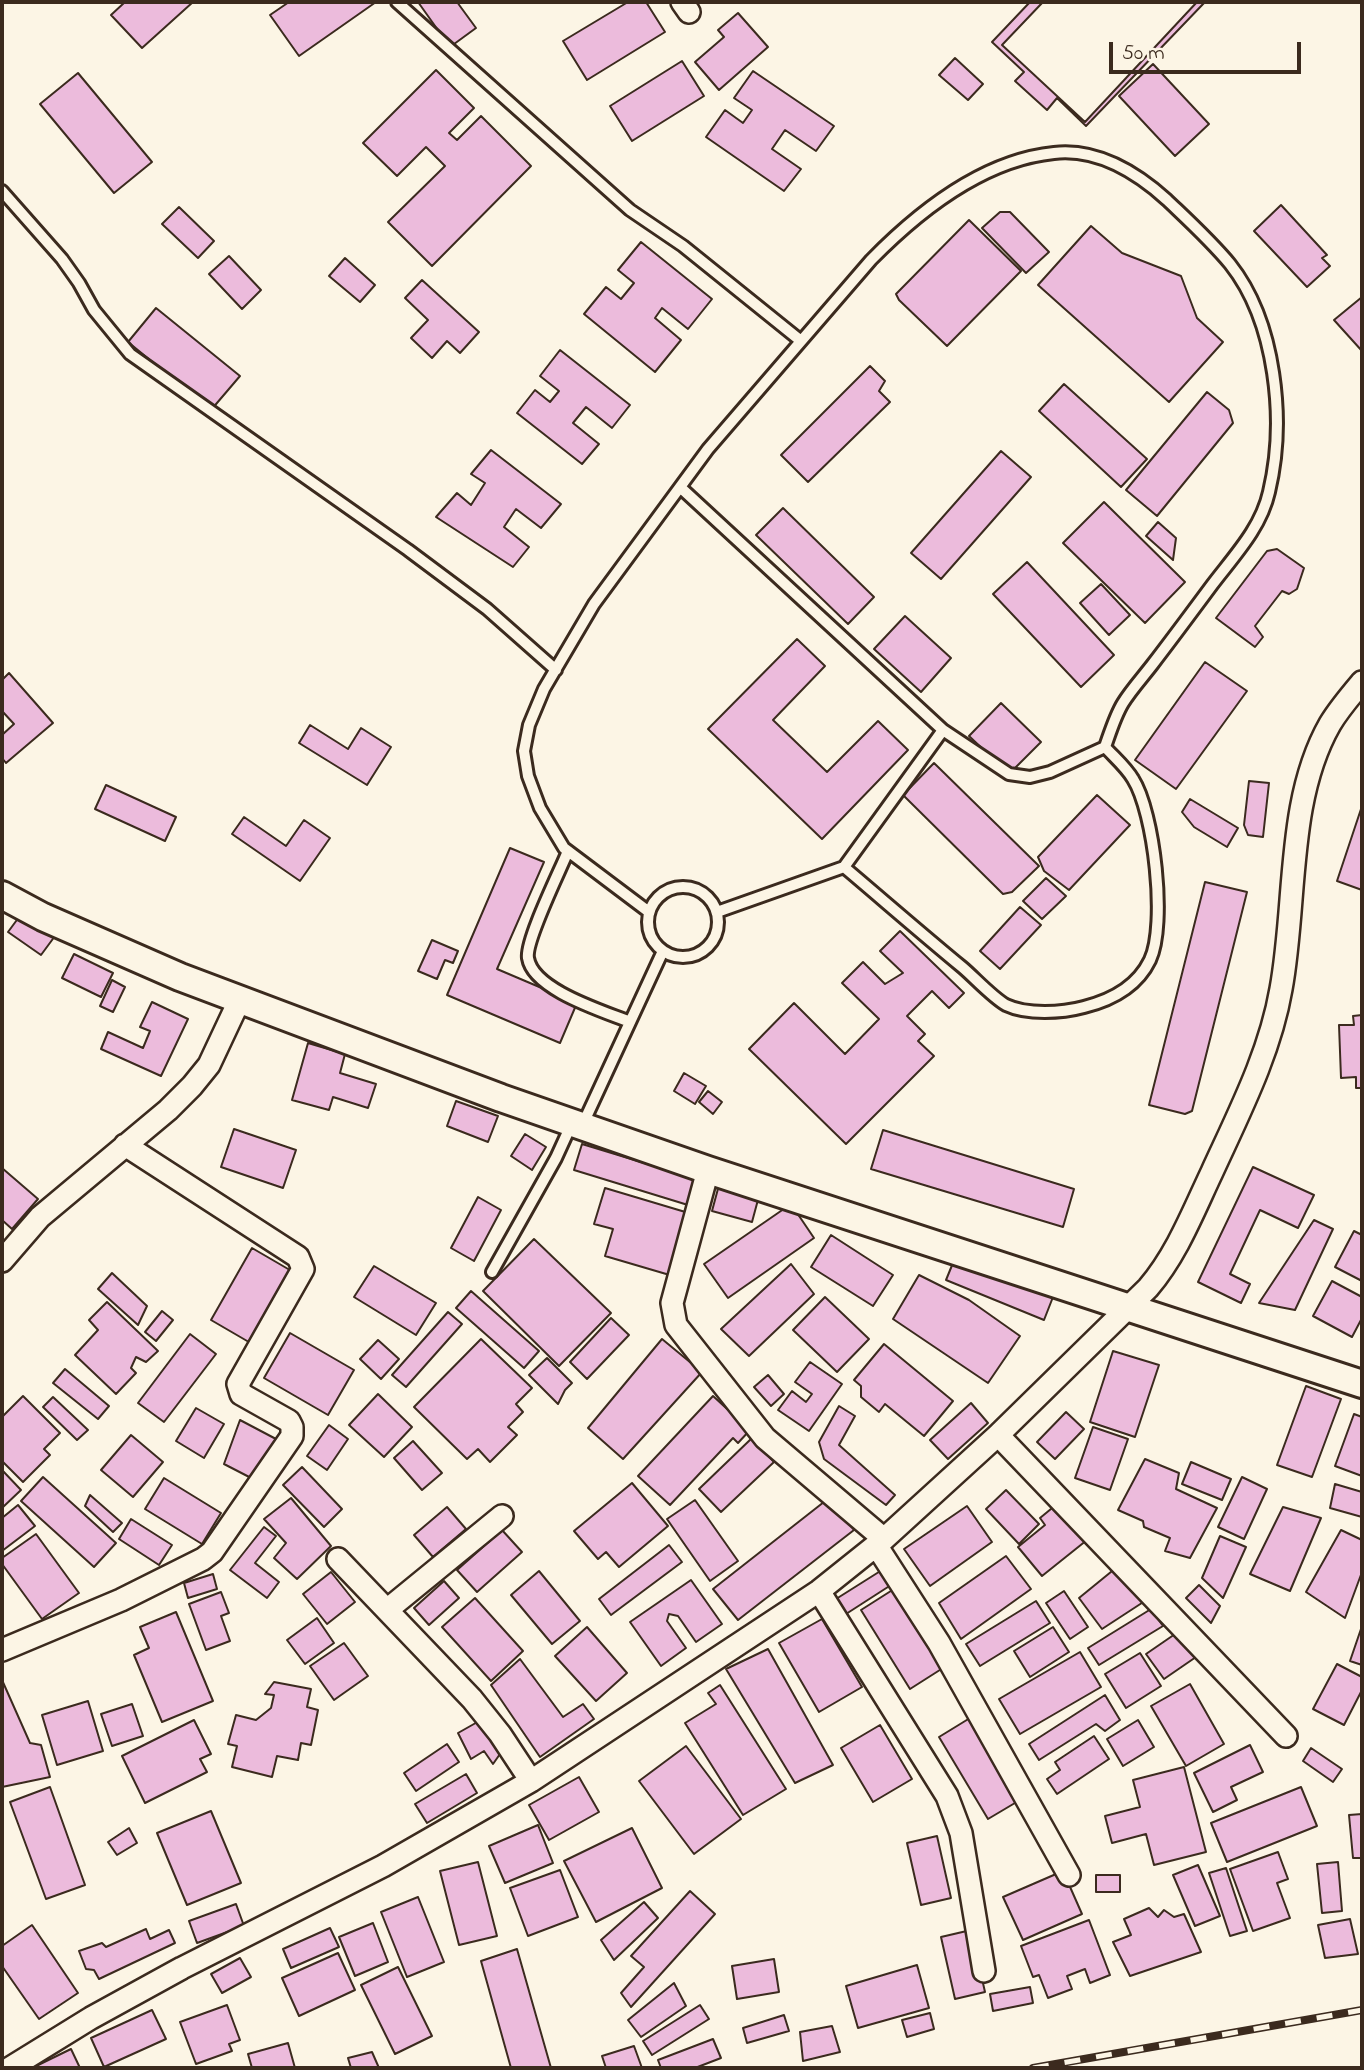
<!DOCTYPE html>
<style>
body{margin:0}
#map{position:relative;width:1364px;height:2070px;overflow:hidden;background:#fcf5e5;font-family:"Indie Flower",sans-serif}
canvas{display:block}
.frame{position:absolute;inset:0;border:4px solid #3b2a1e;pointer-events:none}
.scale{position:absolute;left:1109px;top:42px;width:192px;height:32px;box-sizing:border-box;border:4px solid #3b2a1e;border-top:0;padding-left:9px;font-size:21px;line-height:24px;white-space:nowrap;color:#3b2a1e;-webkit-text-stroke:5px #fcf5e5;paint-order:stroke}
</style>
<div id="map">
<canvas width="1364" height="2070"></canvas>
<div class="frame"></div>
<div class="scale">50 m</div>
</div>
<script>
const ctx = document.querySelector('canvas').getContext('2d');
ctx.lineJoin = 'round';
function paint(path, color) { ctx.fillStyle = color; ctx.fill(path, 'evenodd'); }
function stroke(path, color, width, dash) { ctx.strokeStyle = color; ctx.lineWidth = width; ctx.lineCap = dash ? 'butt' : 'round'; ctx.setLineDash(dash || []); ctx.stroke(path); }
const building = new Path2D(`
 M125 2H193L142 48 111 15Z
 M289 2H376L299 56 270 15Z
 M418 2H457L476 28 450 47Z
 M628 2H646L665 32 587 80 563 41Z
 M1030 2H1205L1086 126 1057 98 1047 110 1015 81 1024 72 992 42Z
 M1043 2H1197L1085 122 1002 45Z
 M738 13 768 47 719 90 695 62 724 37 718 30Z
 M955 58 983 84 968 100 939 75Z
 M682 61 704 96 632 141 610 106Z
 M1153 64 1209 124 1175 156 1119 96Z
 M436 70 474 108 449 133 457 140 481 116 531 166 432 266 388 222 445 166 426 147 397 176 363 143Z
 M753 71 834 126 816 151 785 130 772 149 801 169 784 191 706 137 725 110 743 123 752 110 734 98Z
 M78 73 152 162 114 193 40 104Z
 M1281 205 1327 255 1322 258 1330 266 1307 287 1254 231Z
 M179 207 214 241 198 258 162 224Z
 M1000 212H1010L1049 252 1026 273 982 228Z
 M969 220 1021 271 947 346 899 300 896 294Z
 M1091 226 1122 253 1181 276 1197 318 1223 342 1169 402 1038 285Z
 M641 242 712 299 688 329 662 308 655 318 681 340 655 372 584 314 606 287 621 299 634 283 618 270Z
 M229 256 261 290 242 309 209 274Z
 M345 258 375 285 360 302 329 276Z
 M422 280 479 332 460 353 447 341 432 358 411 338 428 320 405 298Z
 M1362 297V351L1334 320Z
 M156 308 240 376 211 410 128 342Z
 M560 350 630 405 612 428 586 407 573 423 599 444 582 464 517 413 535 390 550 402 559 391 540 376Z
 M870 366 885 381 879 391 890 402 808 482 781 455Z
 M1064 384 1147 459 1121 487 1039 411Z
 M1207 392 1229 410 1233 423 1157 516 1126 490Z
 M491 450 561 504 541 528 516 509 504 527 529 547 513 567 436 517 457 493 471 505 485 483 471 474Z
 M1001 451 1031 477 941 579 911 553Z
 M1104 502 1185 582 1145 623 1063 543Z
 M783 508 874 597 848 624 756 535Z
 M1158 522 1176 538 1173 560 1146 536Z
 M1277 549 1304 568 1297 589 1289 594 1282 591 1255 626 1263 637 1255 647 1216 618 1267 551Z
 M1027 562 1114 655 1081 687 993 594Z
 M1101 584 1130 615 1109 635 1080 603Z
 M905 616 951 658 921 692 874 649Z
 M797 639 825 666 773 720 827 772 878 721 908 750 822 839 708 729Z
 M1205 662 1247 691 1176 789 1135 760Z
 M9 673 53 723 6 763 2 758V735L14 724 2 711V680Z
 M1001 703 1041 742 1009 774 969 736Z
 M310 725 348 749 361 728 391 747 367 785 299 743Z
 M934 763 1039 866 1012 892 1003 894 903 795Z
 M1249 781 1269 783 1263 837 1248 835 1244 825Z
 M106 785 176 817 165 841 95 809Z
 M1097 795 1130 825 1069 890 1044 871 1038 857Z
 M1190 799 1238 828 1227 847 1194 827 1182 812Z
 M1362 806V890L1337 881Z
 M244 817 286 846 304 820 330 838 300 881 232 834Z
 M510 848 544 862 497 969 577 1003 560 1043 447 995Z
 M1046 878 1066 896 1042 919 1023 901Z
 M1205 882 1247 892 1192 1111 1185 1114 1149 1105Z
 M1020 907 1041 925 1000 969 980 951Z
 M22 913 55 936 41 955 8 932Z
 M900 931 964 993 949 1008 932 991 907 1016 925 1034 918 1041 934 1056 846 1144 749 1049 794 1003 845 1054 879 1019 842 983 863 962 885 984 903 973 880 951Z
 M432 940 458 951 453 963 445 960 437 979 418 971Z
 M74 954 113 973 101 997 62 978Z
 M112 980 125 987 113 1012 100 1006Z
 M152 1002 188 1019 161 1076 101 1049 108 1032 143 1048 150 1031 140 1027Z
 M1362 1015V1088H1356V1077L1341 1078 1339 1025H1354L1353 1016Z
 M308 1043 345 1054 340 1073 376 1084 368 1108 333 1097 329 1110 292 1100Z
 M684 1073 706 1086 695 1104 674 1091Z
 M708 1091 722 1102 713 1114 699 1102Z
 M456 1101 498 1116 488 1142 447 1126Z
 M234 1129 296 1150 283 1188 221 1167Z
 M883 1130 1074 1189 1063 1227 871 1169Z
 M525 1134 546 1147 532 1170 511 1156Z
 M582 1144 710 1183 701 1209 574 1170Z
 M1253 1167 1314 1195 1298 1228 1260 1210 1230 1274 1250 1284 1241 1303 1198 1282Z
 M2 1168 38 1199 12 1229 2 1220Z
 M719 1185 759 1196 752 1222 712 1211Z
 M605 1188 692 1214 673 1276 605 1256 613 1229 594 1224Z
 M478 1197 501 1210 474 1261 451 1248Z
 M791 1204 814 1238 728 1298 704 1264Z
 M1314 1220 1333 1229 1295 1310 1259 1303Z
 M1354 1231 1362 1235V1281L1335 1267Z
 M831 1235 893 1275 873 1306 811 1267Z
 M534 1239 611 1313 559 1366 483 1291Z
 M252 1248 295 1273 254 1345 211 1320Z
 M955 1258 1053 1297 1044 1320 946 1280Z
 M791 1264 814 1294 749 1356 721 1329Z
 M374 1266 436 1303 416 1335 354 1297Z
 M112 1273 147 1306 138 1325 98 1289Z
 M919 1275 969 1300 1020 1336 988 1383 893 1319Z
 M1332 1281 1362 1297V1318L1352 1337 1313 1316Z
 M471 1291 539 1351 524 1368 456 1308Z
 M825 1297 869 1339 837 1372 793 1330Z
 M107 1302 158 1351 146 1362 136 1357 131 1368 136 1373 116 1394 75 1355 98 1330 89 1320Z
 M162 1311 173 1320 156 1341 145 1332Z
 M448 1312 462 1324 406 1387 392 1375Z
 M611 1318 629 1335 587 1379 570 1362Z
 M290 1333 354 1370 328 1415 264 1378Z
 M190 1334 216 1354 164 1422 138 1403Z
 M481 1339 532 1388 516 1404 523 1412 508 1427 517 1435 490 1462 478 1449 467 1459 414 1407Z
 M662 1339 702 1372 623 1459 588 1428Z
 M378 1340 399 1359 381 1379 360 1359Z
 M884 1344 953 1401 924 1436 885 1404 879 1412 861 1397V1386L854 1380Z
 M1113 1351 1159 1365 1135 1437 1090 1422Z
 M547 1358 572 1383 565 1390 558 1404 529 1375Z
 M810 1362 842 1384 809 1431 778 1410 792 1391 806 1402 812 1394 795 1382Z
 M65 1369 109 1406 98 1419 53 1383Z
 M768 1375 784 1394 771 1406 754 1387Z
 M1306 1386 1341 1399 1312 1477 1277 1465Z
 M378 1394 412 1427 384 1457 349 1425Z
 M23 1396 60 1433 44 1449 50 1455 23 1482 2 1461V1417Z
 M713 1396 750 1430 738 1443 733 1438 670 1505 638 1476Z
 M53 1397 88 1430 77 1440 43 1407Z
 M971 1403 988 1423 948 1459 930 1440Z
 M839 1406 855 1416 839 1445 895 1495 886 1505 824 1459 819 1442Z
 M196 1408 224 1424 204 1458 176 1441Z
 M1066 1412 1084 1429 1055 1459 1037 1442Z
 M1354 1414 1362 1417V1476L1335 1466Z
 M240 1420 276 1439 255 1480 224 1464Z
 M329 1425 348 1439 327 1470 307 1456Z
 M1093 1427 1128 1439 1110 1490 1075 1478Z
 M131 1435 163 1462 133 1497 101 1470Z
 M752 1438 774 1462 721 1512 699 1489Z
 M413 1441 442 1473 422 1490 394 1458Z
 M1145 1459 1179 1473 1176 1489 1217 1508 1190 1558 1165 1551 1170 1538 1144 1527 1143 1521 1118 1510Z
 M1191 1462 1231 1479 1222 1500 1182 1484Z
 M302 1467 342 1509 324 1527 283 1485Z
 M2 1470 21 1490 2 1508Z
 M43 1477 116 1543 94 1567 21 1501Z
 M1242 1477 1267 1489 1244 1539 1218 1527Z
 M164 1478 221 1513 202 1544 145 1509Z
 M632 1483 668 1526 619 1567 606 1552 598 1559 574 1531Z
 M1335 1484 1362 1492V1517L1330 1508Z
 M1006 1490 1039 1524 1019 1544 986 1509Z
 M90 1495 122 1523 113 1532 85 1506Z
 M291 1498 331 1546 297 1579 274 1558 286 1543 264 1519Z
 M829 1498 854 1530 738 1620 713 1589Z
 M695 1500 738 1561 710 1581 667 1519Z
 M1057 1504 1087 1540 1042 1576 1018 1547 1045 1525 1040 1518Z
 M18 1505 35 1526 2 1551V1518Z
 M967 1506 992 1542 930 1586 904 1549Z
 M447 1507 466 1529 433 1557 414 1535Z
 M1283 1507 1321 1518 1290 1591 1250 1574Z
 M131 1519 172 1545 159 1565 119 1539Z
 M264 1527 276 1536 255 1563 279 1582 267 1598 230 1570Z
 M502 1530 522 1552 477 1592 457 1570Z
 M1341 1530 1362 1540V1572L1345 1618 1306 1592Z
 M36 1534 79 1593 42 1619 2 1564V1558Z
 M1220 1536 1246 1547 1223 1598 1202 1578Z
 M669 1545 682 1562 611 1615 599 1599Z
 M1006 1556 1031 1589 961 1639 939 1603Z
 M1117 1567 1148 1599 1102 1629 1079 1598Z
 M882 1570 891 1585 846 1614 836 1599Z
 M539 1571 580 1621 552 1644 511 1595Z
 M331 1572 355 1602 327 1624 303 1594Z
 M213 1574 217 1589 188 1598 184 1583Z
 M691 1580 722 1624 696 1642 678 1616 669 1614 667 1621 686 1648 661 1666 630 1622Z
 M444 1581 459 1598 429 1625 414 1608Z
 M1199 1585 1220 1606 1211 1623 1186 1598Z
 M894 1589 943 1668 910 1689 861 1610Z
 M1064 1591 1088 1627 1070 1639 1046 1603Z
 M221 1592 229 1613 221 1616 230 1641 206 1650 189 1604Z
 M475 1598 523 1651 491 1681 442 1627Z
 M1036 1601 1050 1623 980 1666 966 1644Z
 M1151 1609 1163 1626 1099 1665 1088 1648Z
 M176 1612 213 1701 162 1722 134 1655 149 1648 140 1627Z
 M317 1618 334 1643 305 1664 287 1640Z
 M822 1619 862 1687 819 1712 779 1643Z
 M1362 1626V1665L1350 1661Z
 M587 1627 627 1673 596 1701 555 1656Z
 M1053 1627 1069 1652 1030 1677 1014 1651Z
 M1178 1632 1196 1657 1164 1679 1146 1654Z
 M344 1643 368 1676 334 1700 310 1666Z
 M768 1649 833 1765 795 1783 726 1669Z
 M1080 1652 1101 1687 1020 1734 999 1699Z
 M1140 1653 1161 1686 1126 1708 1105 1674Z
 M520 1659 563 1717 583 1704 594 1719 540 1757 491 1685Z
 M1337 1664 1362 1677V1690L1344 1725 1313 1709Z
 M2 1680 30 1743 41 1745 50 1777 2 1787Z
 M274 1682 311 1689 307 1707 318 1710 311 1745 301 1743 298 1760 277 1756 272 1777 232 1767 237 1746 228 1744 236 1715 256 1720 271 1708 274 1695 265 1694Z
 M1190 1684 1224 1744 1186 1766 1151 1706Z
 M720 1685 786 1789 743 1815 685 1723 716 1704 708 1693Z
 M1105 1695 1120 1720 1105 1731 1096 1724 1039 1760 1029 1744Z
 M88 1701 103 1751 57 1765 42 1715Z
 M132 1704 143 1736 112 1746 101 1714Z
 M970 1718 1020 1800 988 1819 939 1737Z
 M194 1720 211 1754 200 1759 207 1772 145 1803 122 1756Z
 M481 1720 500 1754 493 1764 484 1751 471 1759 458 1733Z
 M1138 1720 1154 1747 1123 1766 1107 1739Z
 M880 1725 912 1779 873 1802 841 1748Z
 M1094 1736 1109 1759 1057 1794 1047 1779 1060 1770 1055 1762Z
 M447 1744 459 1762 416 1791 404 1773Z
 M1250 1745 1263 1772 1231 1787 1237 1800 1213 1812 1194 1773Z
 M686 1746 741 1819 694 1854 639 1781Z
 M1311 1748 1342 1769 1333 1782 1303 1761Z
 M1184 1767 1206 1852 1154 1865 1146 1834 1112 1843 1105 1816 1140 1807 1133 1780Z
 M466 1774 477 1793 427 1823 415 1804Z
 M579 1777 599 1812 549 1840 529 1805Z
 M50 1787 85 1885 46 1899 10 1802Z
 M1301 1787 1317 1826 1227 1862 1211 1823Z
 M211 1811 241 1883 187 1905 157 1833Z
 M1362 1814V1858H1353L1349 1815Z
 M538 1825 553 1863 505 1883 489 1846Z
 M129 1828 137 1843 117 1855 108 1842Z
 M632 1828 662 1888 596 1922 564 1861Z
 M937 1836 951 1898 921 1905 907 1843Z
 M1278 1852 1288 1879 1277 1883 1290 1918 1253 1931 1230 1869Z
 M478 1862 497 1936 459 1945 440 1871Z
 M1338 1862 1342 1911 1322 1913 1317 1864Z
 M1198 1865 1220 1916 1195 1926 1173 1875Z
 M1226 1868 1247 1931 1230 1936 1209 1873Z
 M560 1870 578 1917 528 1936 510 1888Z
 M1063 1871 1082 1914 1023 1940 1003 1897Z
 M1096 1875H1120V1892H1096Z
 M690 1891 715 1914 631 2007 621 1993 644 1967 631 1956Z
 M418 1897 444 1962 407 1977 381 1912Z
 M644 1902 658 1918 614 1960 601 1940Z
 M236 1904 244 1926 197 1943 189 1921Z
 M1149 1908 1158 1917 1164 1910 1174 1917 1184 1914 1201 1952 1130 1976 1113 1942 1131 1935 1124 1919Z
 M1350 1919 1358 1954 1325 1958 1318 1925Z
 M1089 1920 1110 1975 1090 1983 1085 1969 1067 1976 1072 1989 1048 1998 1039 1975 1033 1977 1021 1946Z
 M373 1923 388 1962 355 1976 339 1937Z
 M32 1925 78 1993 39 2019 2 1966V1946Z
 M330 1928 339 1947 291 1968 283 1949Z
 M146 1929 150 1939 169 1930 175 1943 99 1979 94 1970 86 1969 79 1951 102 1943 106 1947Z
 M971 1930 985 1992 955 1999 941 1937Z
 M517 1949 551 2068H511L481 1961Z
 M338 1953 355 1990 299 2016 282 1978Z
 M240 1958 251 1977 222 1993 211 1974Z
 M774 1959 779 1992 737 1999 732 1966Z
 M917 1965 929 2008 858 2028 846 1986Z
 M398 1967 432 2036 395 2054 361 1985Z
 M674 1983 686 2006 641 2037 628 2020Z
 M1030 1987 1033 2003 993 2011 990 1994Z
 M227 2005 240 2040 229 2044 232 2051 196 2064 180 2022Z
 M700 2005 709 2019 652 2055 643 2041Z
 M152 2010 166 2039 104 2067 91 2038Z
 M930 2013 934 2029 907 2037 902 2020Z
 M784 2015 789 2031 747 2043 743 2028Z
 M832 2026 840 2052 803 2061 800 2032Z
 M713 2039 721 2058 695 2068H661L658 2060Z
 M288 2043 295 2068H252L248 2054Z
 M634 2046 642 2068H606L602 2056Z
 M71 2049 80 2068H32Z
 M372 2052 379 2068H351L348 2058Z`);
paint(building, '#ecbbdc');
stroke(building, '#3b2a1e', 2);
const service = new Path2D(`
 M397 2 630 210 683 246 801 341
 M2 191 62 259 79 283 94 310 130 354 408 550 487 609 556 670
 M568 851C560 871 525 941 528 958 533 990 603 1011 630 1022
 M844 867C883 900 922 934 962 967 974 977 992 997 1006 1005 1027 1015 1062 1013 1084 1007 1112 1000 1137 987 1150 960 1167 924 1154 812 1133 779 1126 767 1114 757 1105 747
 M648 922a35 35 0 1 1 70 0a35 35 0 1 1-70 0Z
 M649 912 564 848 540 808 528 776 524 751 529 725 544 689 594 604 708 449 871 260C919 211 984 160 1054 153 1098 148 1136 172 1167 200 1189 221 1211 241 1230 264 1276 322 1286 421 1269 492 1261 528 1234 556 1212 585 1192 612 1172 639 1152 665 1142 678 1131 690 1123 703 1115 716 1110 733 1105 747L1050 772 1030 777 1009 774 943 730 680 487
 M717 912 844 867 943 730
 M582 1126 662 953
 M492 1272 556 1158 572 1123`);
const minor = new Path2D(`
 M682 2 689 12
 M708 1170 672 1303 676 1325 765 1438 884 1539
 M2 1261 40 1217 168 1110 192 1086 209 1065 240 999
 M998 1435 1286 1736
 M876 1545 939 1643 1069 1875
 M338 1559 472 1699 500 1734 531 1781
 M819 1591 947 1796 961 1833 984 1971
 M387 1610 502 1516
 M2 1650 121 1600 203 1559 212 1552 292 1436V1427L289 1421 241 1394 238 1384 303 1269 298 1257 125 1145
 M10 2068 91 2018 182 1968 383 1866 531 1781 819 1591 884 1539 998 1435 1148 1288C1177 1254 1193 1212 1212 1172 1239 1113 1270 1053 1281 989 1297 903 1286 801 1330 724 1339 709 1351 695 1362 682`);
const tertiary = new Path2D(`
 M2 895 43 917 180 977 501 1098 708 1170 1362 1384`);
stroke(service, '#3b2a1e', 16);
stroke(minor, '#3b2a1e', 26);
stroke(tertiary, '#3b2a1e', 32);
stroke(service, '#fcf5e5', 10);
stroke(minor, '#fcf5e5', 21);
stroke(tertiary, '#fcf5e5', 26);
const rail = new Path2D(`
 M1033 2068 1362 2010`);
stroke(rail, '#3b2a1e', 8);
stroke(rail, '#fcf5e5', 5, [16]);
</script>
